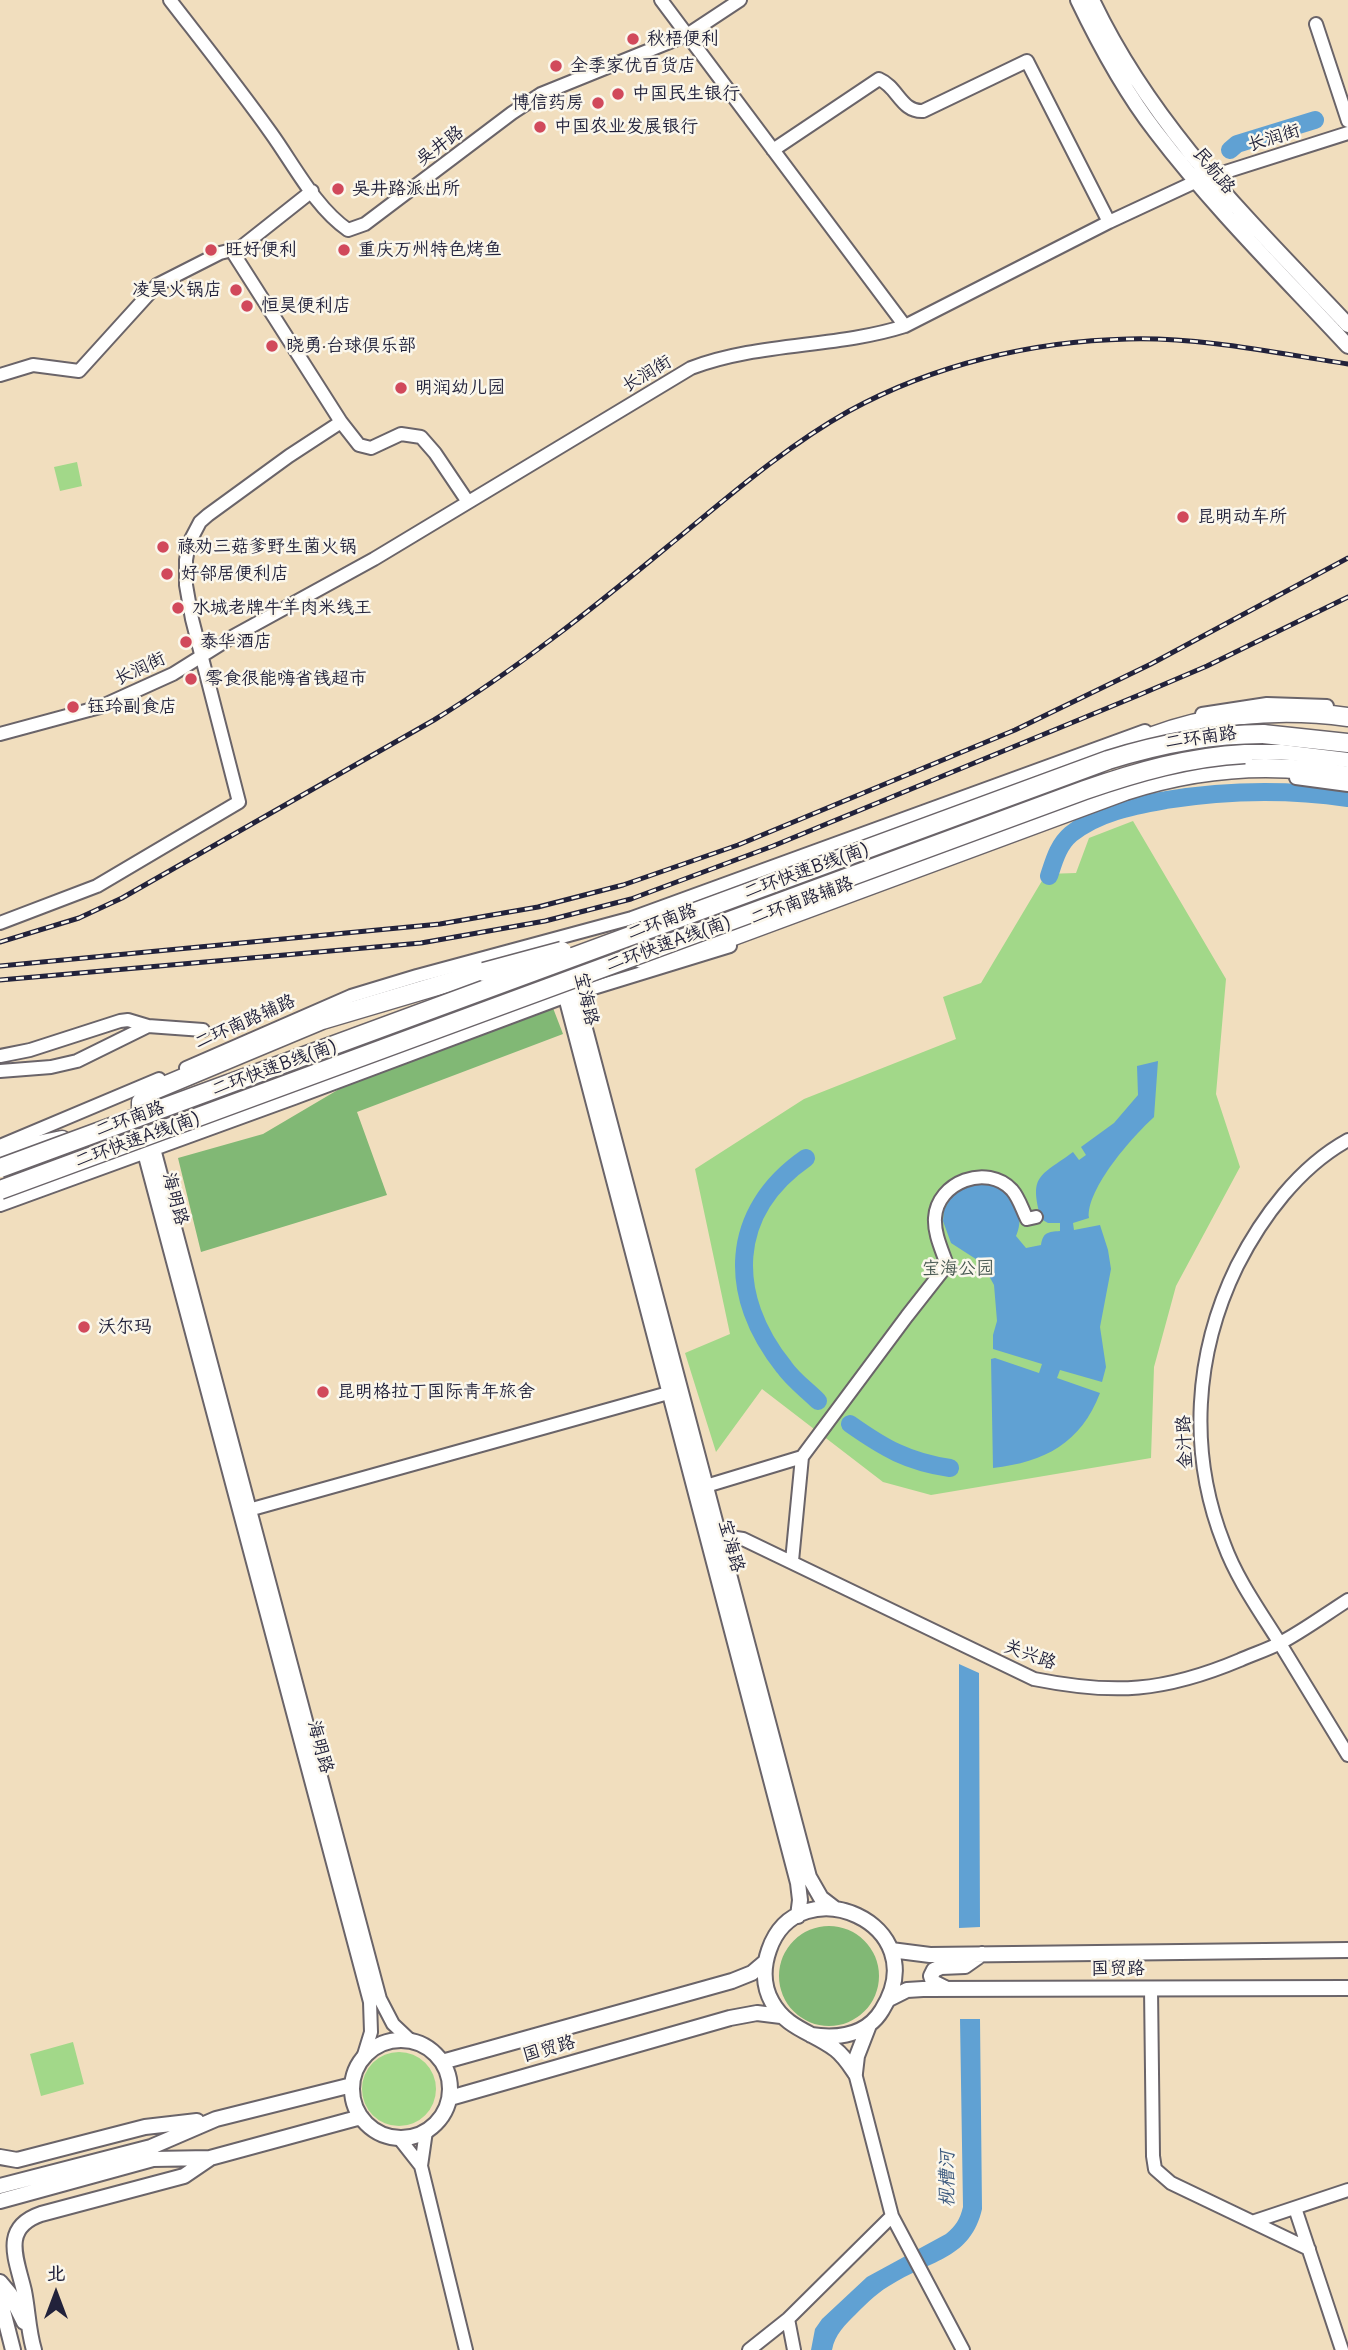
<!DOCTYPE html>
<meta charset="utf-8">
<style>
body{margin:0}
#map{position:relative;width:1348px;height:2350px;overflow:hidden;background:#f1debe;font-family:Delius,"LXGW WenKai TC",sans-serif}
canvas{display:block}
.north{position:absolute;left:21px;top:2259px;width:70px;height:70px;-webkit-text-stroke:5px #fbf7ec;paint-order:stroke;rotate:0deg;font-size:19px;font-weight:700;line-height:28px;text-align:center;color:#22223b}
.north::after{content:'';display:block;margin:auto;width:24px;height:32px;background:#22223b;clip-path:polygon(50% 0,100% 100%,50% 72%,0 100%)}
</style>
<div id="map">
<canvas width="1348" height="2350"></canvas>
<div class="north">北</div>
</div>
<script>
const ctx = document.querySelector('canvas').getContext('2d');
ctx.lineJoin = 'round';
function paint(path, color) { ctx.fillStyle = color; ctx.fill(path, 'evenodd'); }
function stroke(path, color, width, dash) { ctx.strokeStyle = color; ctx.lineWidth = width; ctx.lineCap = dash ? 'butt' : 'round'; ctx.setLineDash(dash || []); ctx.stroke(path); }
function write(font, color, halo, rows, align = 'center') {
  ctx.font = font + ' Delius,"LXGW WenKai TC",sans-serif'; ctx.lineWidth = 5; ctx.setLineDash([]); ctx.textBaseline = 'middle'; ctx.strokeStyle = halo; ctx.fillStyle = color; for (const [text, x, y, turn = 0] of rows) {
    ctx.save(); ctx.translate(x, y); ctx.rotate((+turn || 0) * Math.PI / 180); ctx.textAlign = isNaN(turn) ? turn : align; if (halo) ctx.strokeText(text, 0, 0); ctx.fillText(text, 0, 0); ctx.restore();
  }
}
paint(new Path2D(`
 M77 462 82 486 60 491 54 467Z
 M1133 821 1226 979 1216 1094 1240 1167 1176 1286 1154 1367 1151 1458 931 1495 883 1482 762 1389 716 1452 685 1353 730 1334 695 1169 804 1099 956 1039 943 997 981 983 1046 874 1076 873 1089 838Z
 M73 2042 84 2084 41 2096 30 2054Z
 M362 2089a37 37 0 1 1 74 0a37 37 0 1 1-74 0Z`), '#a2d889');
paint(new Path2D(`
 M553 1008 563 1034 357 1112 387 1195 201 1252 178 1158 263 1134 341 1088 447 1041Z
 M779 1976a50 50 0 1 1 100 0a50 50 0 1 1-100 0Z`), '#81b875');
paint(new Path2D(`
 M1158 1061 1154 1117C1133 1136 1086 1189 1089 1218L1073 1223 1074 1230 1100 1225 1108 1250 1111 1269 1100 1327 1106 1367 1102 1382 1060 1370 1057 1378 1100 1393C1081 1443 1045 1462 993 1468L991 1359 995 1358 1039 1373 1042 1364 993 1349V1335L997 1321 994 1285 982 1263 951 1243 943 1221 944 1210 954 1192 979 1180C987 1183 999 1184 1006 1189 1020 1198 1023 1222 1016 1236L1026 1248 1041 1245C1043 1232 1048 1232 1060 1231V1223H1048L1041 1219C1029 1175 1039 1177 1073 1152L1079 1160 1086 1155 1081 1147 1114 1123 1138 1095 1137 1066Z
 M959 1664 979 1673 980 1927 959 1928Z
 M960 2019H980L982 2209C971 2258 932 2260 894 2283 879 2291 868 2302 856 2314 845 2325 835 2334 832 2350H811L815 2329 822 2319 867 2277 946 2234C956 2226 960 2219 963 2207Z`), '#60a1d3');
stroke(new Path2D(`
 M1230 150 1237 144 1315 120
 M1049 876C1054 861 1058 845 1071 834 1098 812 1133 806 1166 800 1228 790 1286 789 1348 798
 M806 1158C728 1212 727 1296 784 1367 793 1380 807 1390 818 1401
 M850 1424C884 1448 908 1462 950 1468`), '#60a1d3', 18);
const minor = new Path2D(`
 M170 0C204 44 239 88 271 133 294 165 315 207 348 230L365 224 512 113 541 94 687 35 740 0
 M661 0 905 326
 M1316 24 1348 121
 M773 150 879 79C898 87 901 112 923 111L1027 61 1109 222
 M232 251 341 422 359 445 371 448 401 434 421 437 435 453 468 502
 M0 375 33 365 79 371 157 285 220 253 240 248 312 191
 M1202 714 1267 704 1327 706
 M0 734 100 707 173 674 232 637 374 559 691 368C759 342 836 348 905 326L1109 222 1197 181 1348 133
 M1296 778 1348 785
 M0 923 97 886 239 802 192 619 186 585V560L189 543 200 522 208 515 289 456 341 422
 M0 1056 30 1050 120 1021 128 1020 148 1026 203 1030
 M186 1068 351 996 417 976 632 918 1145 731
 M0 1071 51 1067 77 1061 148 1026
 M1348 1140C1299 1167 1262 1217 1237 1266 1194 1354 1188 1453 1224 1544 1236 1577 1257 1607 1276 1637 1300 1676 1324 1715 1348 1755
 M152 1141 380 1999 393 2024 411 2041
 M142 1145 370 2002 371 2032 363 2058
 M0 1146 159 1079
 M0 1205 294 1098 564 997 730 946
 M802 1457 907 1316 947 1265C942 1250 934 1234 935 1218 937 1182 987 1163 1012 1190 1019 1198 1022 1209 1027 1219L1036 1217
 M706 1486 802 1457 792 1561
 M245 1511 679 1390
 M709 1534 743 1539 1034 1679C1114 1695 1164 1692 1240 1660 1253 1654 1267 1650 1280 1643 1303 1631 1326 1614 1348 1600
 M1151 1988 1153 2156 1155 2169 1171 2183 1309 2249
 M855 2073 892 2216 963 2350
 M426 2131 421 2166 466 2350
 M399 2138 421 2166
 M1295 2208 1342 2350
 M1255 2221 1348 2190
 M788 2319 794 2350
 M749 2350 788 2319 892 2216`);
const major = new Path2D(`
 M1078 0C1100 46 1125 92 1156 132 1214 208 1283 276 1348 346
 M1092 0C1153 129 1252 223 1348 325
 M1234 752H1282L1348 760
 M559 965 570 977 584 1025 809 1877 821 1898 834 1908
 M560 974 798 1883 800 1900 798 1916
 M891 1950 930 1955 1348 1950
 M945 1988 933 1982 931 1976 934 1970 941 1967 965 1966 982 1954
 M889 1999 907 1990 923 1989 1348 1988
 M811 2035C838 2039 867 2035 882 2010 937 1923 798 1865 769 1950 763 1967 763 1986 772 2002 786 2028 812 2032 835 2049 844 2056 849 2064 855 2073
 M352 2089a49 49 0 1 1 98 0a49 49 0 1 1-98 0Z
 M442 2062 732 1981 752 1973 765 1962
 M855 2073 857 2056 869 2025
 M450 2098 730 2018 757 2013 781 2016
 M0 2157 17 2160 145 2127 197 2121
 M0 2186 151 2147 216 2119 352 2085
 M0 2201 153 2159 210 2158 361 2117
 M0 2282 10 2294 24 2322
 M0 2299 13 2350
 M34 2350C28 2330 28 2311 24 2291 17 2260 0 2228 41 2214L184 2176 209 2159`);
const highway = new Path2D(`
 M1263 734 1348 743
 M1110 755C1185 716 1266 706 1348 717
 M641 959 694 948 728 938 1125 791C1199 767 1271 761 1348 776
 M141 1120V1102L152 1091 322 1020 484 972
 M0 1153 62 1140`);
stroke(minor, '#6a6469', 16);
stroke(major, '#6a6469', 18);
stroke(highway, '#6a6469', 21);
stroke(minor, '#fff', 12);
stroke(major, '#fff', 14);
stroke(highway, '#fff', 18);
const rail = new Path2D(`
 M0 942 79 918 122 898 434 720C517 669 592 609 667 547 726 499 783 448 849 411 933 365 1032 341 1128 339 1201 337 1276 353 1348 364
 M0 966 440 924 538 907 623 885 738 845 1015 730 1151 664 1348 558
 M0 980 421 943 545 921 631 899 773 846 1139 695 1207 666 1348 597`);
stroke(rail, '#22223b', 5);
stroke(rail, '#fbf7ec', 2.5, [8]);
const highwayBridge = new Path2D(`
 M484 972 562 951
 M0 1168 1108 760C1159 744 1209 734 1263 734
 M0 1190 1085 790C1137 772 1189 757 1245 754`);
stroke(highwayBridge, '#6a6469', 21, []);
stroke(highwayBridge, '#fff', 18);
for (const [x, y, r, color] of [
 [633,39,7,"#d1495b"],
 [556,66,7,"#d1495b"],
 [618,94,7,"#d1495b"],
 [598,103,7,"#d1495b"],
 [540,127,7,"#d1495b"],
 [338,189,7,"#d1495b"],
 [211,250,7,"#d1495b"],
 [344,250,7,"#d1495b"],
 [236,290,7,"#d1495b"],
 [247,306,7,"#d1495b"],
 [272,346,7,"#d1495b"],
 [401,388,7,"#d1495b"],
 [1183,517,7,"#d1495b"],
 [163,547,7,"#d1495b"],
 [167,574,7,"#d1495b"],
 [178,608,7,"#d1495b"],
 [186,642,7,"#d1495b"],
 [191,679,7,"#d1495b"],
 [73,707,7,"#d1495b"],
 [84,1327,7,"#d1495b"],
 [323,1392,7,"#d1495b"]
]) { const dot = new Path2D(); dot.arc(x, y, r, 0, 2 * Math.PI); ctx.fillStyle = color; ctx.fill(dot); stroke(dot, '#fbf7ec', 2.5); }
write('18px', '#22223b', '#fbf7ec', [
 ["秋梧便利",647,39],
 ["全季家优百货店",570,66],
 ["中国民生银行",632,94],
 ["博信药房",584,103,"right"],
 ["中国农业发展银行",554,127],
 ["吴井路派出所",352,189],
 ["旺好便利",225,250],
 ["重庆万州特色烤鱼",358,250],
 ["凌昊火锅店",222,290,"right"],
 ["恒昊便利店",261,306],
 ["晓勇·台球俱乐部",286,346],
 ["明润幼儿园",415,388],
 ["昆明动车所",1197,517],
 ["禄劝三菇爹野生菌火锅",177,547],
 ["好邻居便利店",181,574],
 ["水城老牌牛羊肉米线王",192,608],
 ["泰华酒店",200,642],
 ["零食很能嗨省钱超市",205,679],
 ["钰玲副食店",87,707],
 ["沃尔玛",98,1327],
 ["昆明格拉丁国际青年旅舍",337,1392]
], 'left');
write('18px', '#22223b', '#fbf7ec', [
 ["长润街",1274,138,-17],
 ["吴井路",440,146,-37],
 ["民航路",1214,171,50],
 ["长润街",647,374,-31],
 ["长润街",140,669,-25],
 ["二环南路",1201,738,-8],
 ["二环快速B线(南)",806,871,-20],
 ["二环南路辅路",802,901,-20],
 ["二环南路",662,922,-20],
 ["二环快速A线(南)",668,944,-20],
 ["宝海路",586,999,77],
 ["二环南路辅路",245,1022,-24],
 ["二环快速B线(南)",274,1068,-20],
 ["二环南路",130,1119,-20],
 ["二环快速A线(南)",137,1140,-20],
 ["海明路",175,1199,75],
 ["金汁路",1185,1442,-93],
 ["宝海路",731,1546,75],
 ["关兴路",1030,1655,20],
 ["海明路",320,1747,75],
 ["国贸路",1118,1969],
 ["国贸路",549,2049,-16]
]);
write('18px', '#485952', '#fbf7ec', [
 ["宝海公园",958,1269]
]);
write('italic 19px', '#3e5b7f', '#fbf7ec', [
 ["枧槽河",948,2179,-90]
]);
</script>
